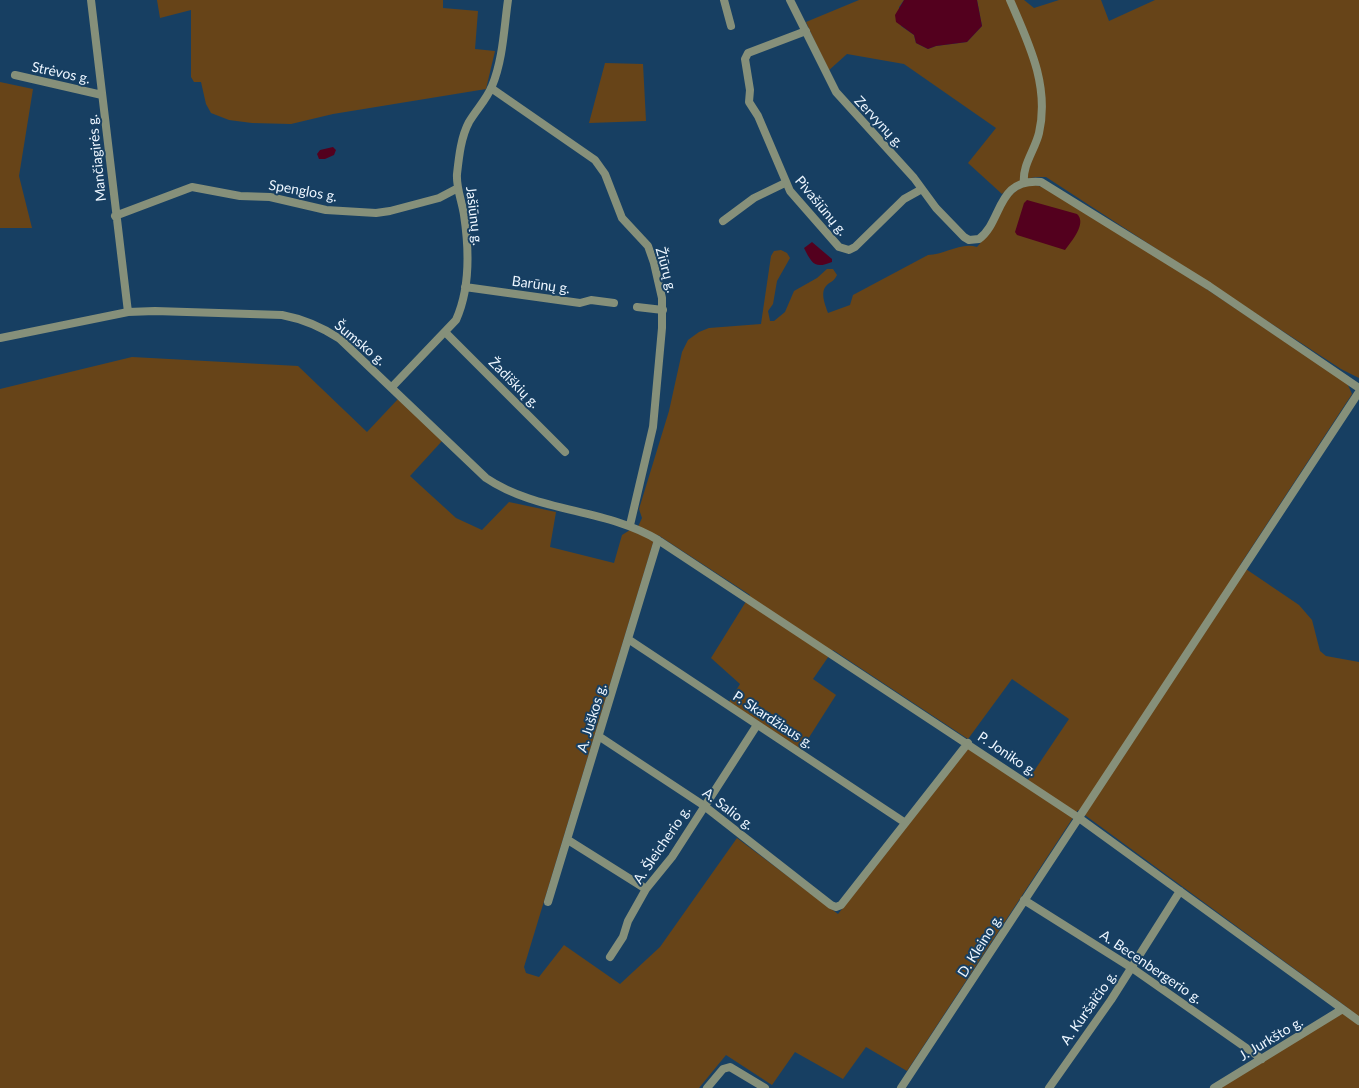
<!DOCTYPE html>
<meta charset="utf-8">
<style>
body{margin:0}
canvas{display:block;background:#173f62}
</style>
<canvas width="1359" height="1088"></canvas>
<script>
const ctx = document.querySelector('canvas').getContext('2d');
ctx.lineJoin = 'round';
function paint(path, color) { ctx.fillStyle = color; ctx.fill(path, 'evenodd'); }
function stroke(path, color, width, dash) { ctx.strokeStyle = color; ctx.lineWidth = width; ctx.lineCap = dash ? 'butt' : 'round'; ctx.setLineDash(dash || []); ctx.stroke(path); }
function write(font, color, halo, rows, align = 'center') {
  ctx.font = font + ' Lato,sans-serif'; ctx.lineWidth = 4; ctx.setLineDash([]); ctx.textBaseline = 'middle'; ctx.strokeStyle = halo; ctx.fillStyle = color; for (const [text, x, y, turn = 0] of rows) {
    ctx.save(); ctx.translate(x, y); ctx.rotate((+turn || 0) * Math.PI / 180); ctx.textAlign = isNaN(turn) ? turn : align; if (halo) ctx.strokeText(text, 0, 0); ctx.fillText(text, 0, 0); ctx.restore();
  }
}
paint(new Path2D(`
 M157 0H443V8L478 11 475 49 495 51 486 89 333 114 291 124 252 123 229 120 211 113 206 104 201 82H194L191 77V10L160 18Z
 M859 0H904L899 7 901 26 914 35 916 43 928 49 936 46 967 42 982 26 977 0H1024L1034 8 1059 0H1101L1109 21 1155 0H1359V378L1341 369 1046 177C1027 176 1016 181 1002 194L968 163 996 128 904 64 847 54 828 71 806 22Z
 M605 63 643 64 646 121 589 123Z
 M0 82 33 89 19 176 32 228H0Z
 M1027 185H1035L1046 188 1193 280 1347 383 1352 394 1240 565 1299 605 1312 620 1320 651 1326 656 1359 662V1088H1218L1348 1008 1078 810 907 1071 866 1047 843 1079 795 1052 772 1085 726 1055 699 1088H0V389L132 357 298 366 367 432 398 399 442 441 410 476 456 518 482 530 509 502 556 512 550 547 614 563 622 535 630 530 636 531 642 518 639 509 669 411 682 352 688 340 699 332 709 328 761 324 771 256 774 251 781 250 787 253 790 258 777 281 773 304 768 311 770 321H774L785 312 794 291 817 278 827 269H833L837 275C834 281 832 281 828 284 819 291 825 304 828 313L850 305 853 295 928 255C945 255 960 242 977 247 995 228 1000 195 1027 185ZM658 535 750 595 711 658 740 684 729 702 801 750 836 695 813 679 833 650 968 739 1012 679 1069 719 1026 783 970 746 838 914 737 838 660 947 620 984 564 945 539 977 526 973 524 967 653 543Z`), '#674418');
paint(new Path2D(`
 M904 0H977L982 26 967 42 936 46 928 49 916 43 914 35 896 22 895 15Z
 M333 147 336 150 334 155 325 159H319L317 154 320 150Z
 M1027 200 1077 214C1087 223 1072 241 1065 250L1017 235 1015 232 1024 203Z
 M812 242 832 259V262C815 269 812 264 804 248Z`), '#53001e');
stroke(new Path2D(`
 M91 0 128 312
 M724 0 731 26
 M790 0 836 92 914 178 936 208 964 237 969 240 979 239C1003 221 996 178 1041 182L1209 286 1359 388
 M1010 0C1028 42 1050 85 1039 133 1035 150 1022 165 1024 183
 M806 31 748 53 745 59 750 90 749 102 758 116 790 191 839 247 849 250 855 247 904 199 922 189
 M15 75 102 95
 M491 88 595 160 605 174 622 218 648 246 654 263 662 298V328L653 427 630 525
 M115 216 192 187 240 196 270 197 326 210 376 213 390 211 439 198 458 188
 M723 221 754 198 785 183
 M465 287 580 303 591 300 614 303
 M637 307 663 310
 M445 332 565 452
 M0 338 128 312 155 311 282 315C303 319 322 327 340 339L486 478C538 513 605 508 658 540L1079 818 1359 1021
 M392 387 456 320C470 289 469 248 464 215 462 201 456 188 457 174 459 156 461 137 469 122 476 110 487 99 492 86 503 60 504 28 508 0
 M628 639 904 822
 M600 737 703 805 831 905 836 907 841 905 968 743
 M568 840 646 889
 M1024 900 1132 968 1262 1059
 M548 902 658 540
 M610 957 623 937 628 921 646 889 672 857 757 725
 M707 1088 723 1069 730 1067 765 1088
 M901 1088 1359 392
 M1049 1088 1111 1000 1180 891
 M1214 1088 1341 1010`), '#86907a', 8);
write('14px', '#edf6ff', '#173f62', [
 ["Strėvos g.",61,73,12],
 ["Zervynų g.",879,122,47],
 ["Mančiagirės g.",97,158,-96],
 ["Spenglos g.",303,191,10],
 ["Pivašiūnų g.",821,206,50],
 ["Jašiūnų g.",474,216,83],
 ["Žiūrų g.",666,270,75],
 ["Barūnų g.",541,285,8],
 ["Šumsko g.",360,343,40],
 ["Žadiškių g.",514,383,45],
 ["A. Juškos g.",592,718,-73],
 ["P. Skardžiaus g.",773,720,33],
 ["P. Joniko g.",1007,754,34],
 ["A. Salio g.",728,809,37],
 ["A. Šleicherio g.",662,845,-56],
 ["D. Kleino g.",980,946,-58],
 ["A. Becenbergerio g.",1151,967,34],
 ["A. Kuršaičio g.",1089,1008,-55],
 ["J. Jurkšto g.",1271,1039,-31]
]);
</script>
